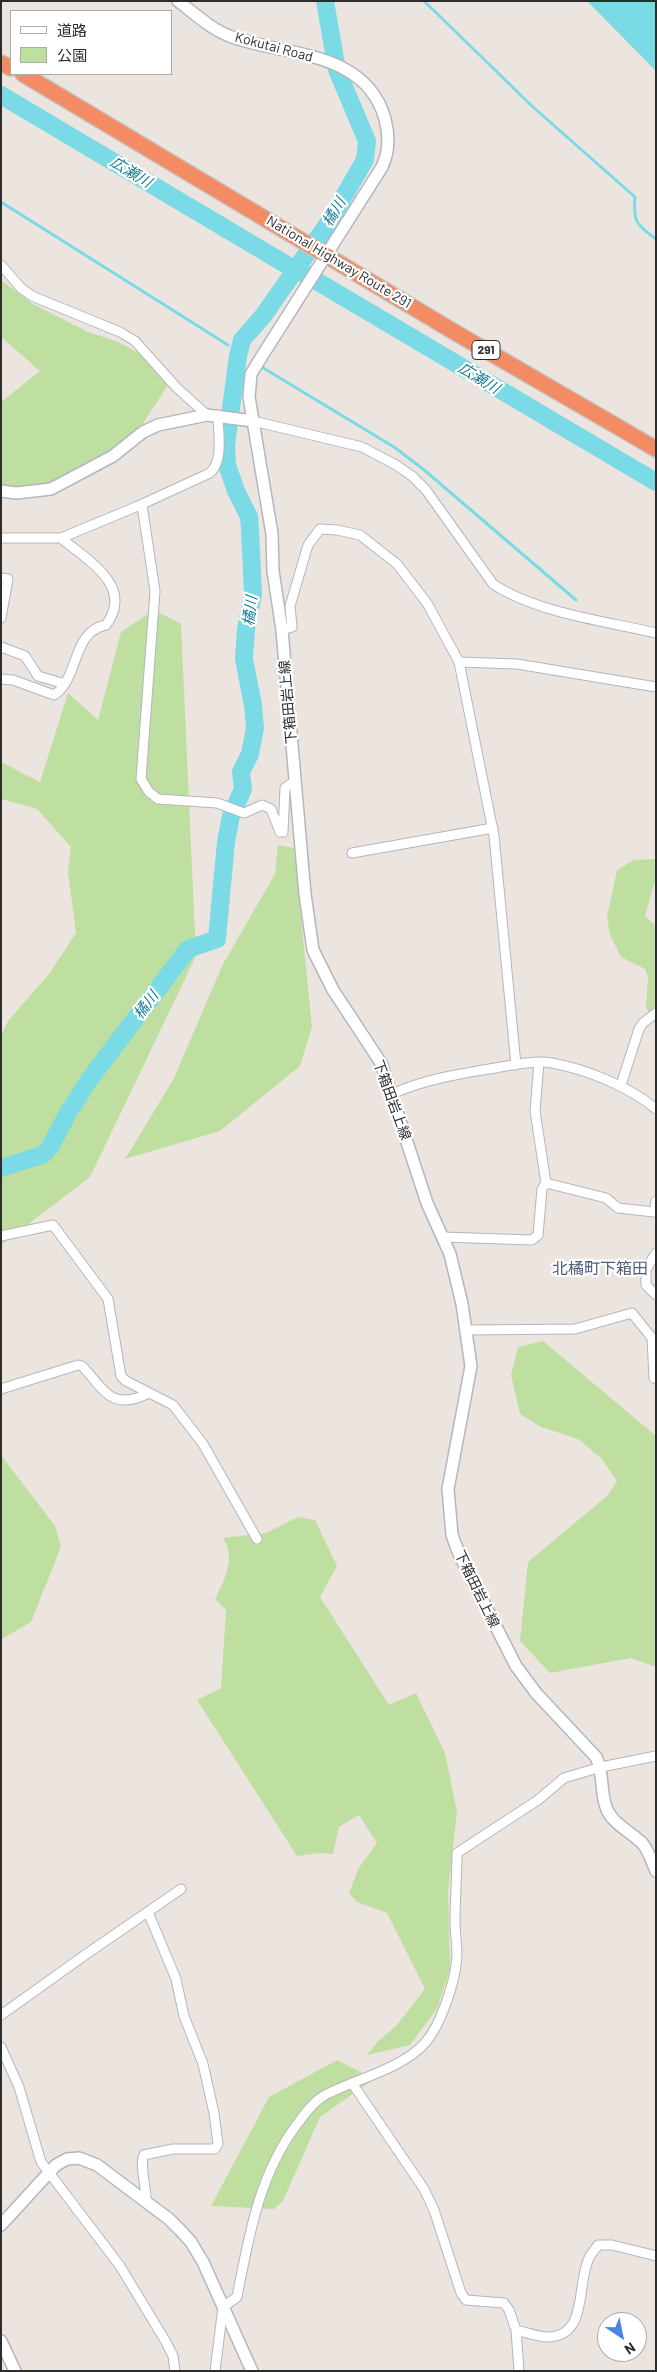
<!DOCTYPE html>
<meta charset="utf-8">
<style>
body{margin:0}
#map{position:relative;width:657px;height:2372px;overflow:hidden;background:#ece5df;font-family:Barlow,"Noto Sans JP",sans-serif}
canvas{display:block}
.frame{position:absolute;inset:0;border:2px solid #2c2c2c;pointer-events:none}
.legend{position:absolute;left:10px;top:10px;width:162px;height:65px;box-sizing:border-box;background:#fff;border:1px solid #ababab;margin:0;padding:6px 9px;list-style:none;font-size:15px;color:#2c2c2c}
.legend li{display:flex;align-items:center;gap:10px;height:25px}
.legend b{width:25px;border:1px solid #ababab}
.north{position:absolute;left:597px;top:2312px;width:50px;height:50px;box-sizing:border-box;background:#fff;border:1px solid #ababab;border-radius:50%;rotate:146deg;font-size:14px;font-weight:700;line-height:20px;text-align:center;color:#2c2c2c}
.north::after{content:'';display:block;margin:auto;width:18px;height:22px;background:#4b83ed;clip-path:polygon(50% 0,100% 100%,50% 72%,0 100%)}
</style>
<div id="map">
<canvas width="657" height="2372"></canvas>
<div class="frame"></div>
<ul class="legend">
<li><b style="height:6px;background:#fff"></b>道路</li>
<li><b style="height:14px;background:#bfdfa0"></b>公園</li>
</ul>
<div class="north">N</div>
</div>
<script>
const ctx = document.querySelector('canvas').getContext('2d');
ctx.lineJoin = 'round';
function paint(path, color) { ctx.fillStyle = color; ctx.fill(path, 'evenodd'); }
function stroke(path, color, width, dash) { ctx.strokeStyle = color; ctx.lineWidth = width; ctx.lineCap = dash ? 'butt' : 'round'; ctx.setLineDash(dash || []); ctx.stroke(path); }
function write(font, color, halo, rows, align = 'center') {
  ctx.font = font + ' Barlow,"Noto Sans JP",sans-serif'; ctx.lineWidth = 4.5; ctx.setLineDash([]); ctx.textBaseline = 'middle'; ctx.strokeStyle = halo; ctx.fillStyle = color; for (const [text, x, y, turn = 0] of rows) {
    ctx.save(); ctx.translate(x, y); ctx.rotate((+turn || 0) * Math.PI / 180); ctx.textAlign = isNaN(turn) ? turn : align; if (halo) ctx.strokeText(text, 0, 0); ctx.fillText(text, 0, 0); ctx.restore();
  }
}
paint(new Path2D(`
 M1 280 31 303 88 332 116 341 141 354 168 385 142 425 108 453 50 485 15 488 1 487V402L40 371 1 337Z
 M154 610 181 624 196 956 90 1177 1 1245V1036L8 1021 49 974 76 933 68 872 71 847 37 809 1 799V762L40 782 68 693 98 720 121 632Z
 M278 845 294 848 312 1027 300 1066 220 1131 125 1159 173 1080 223 964 275 874Z
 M656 859V883L654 884 645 916 656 926V1026L646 1007 648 977 645 969 621 957 610 935 607 917 617 870 634 860Z
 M543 1341 656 1436V1667L631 1658 550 1673 520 1641 528 1562 608 1495 617 1481 602 1459 578 1439 541 1427 520 1414 511 1375 518 1347Z
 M1 1455 55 1526 61 1547 31 1622 2 1639Z
 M298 1517 315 1520 337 1566 320 1597 389 1705 416 1693 445 1753 457 1812 448 1892 450 1969 437 2009 410 2045 367 2055 378 2041 396 2026 425 1989 387 1913 357 1902 349 1893 358 1869 377 1843 359 1815 339 1827 333 1854 320 1853 297 1856 197 1700 221 1688 226 1610 215 1599C225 1579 236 1558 223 1538L266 1533Z
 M337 2060 374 2079 320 2117 283 2201 274 2209 211 2206 269 2097Z`), '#bfdfa0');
paint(new Path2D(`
 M587 1H656V71Z`), '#7adbe6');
stroke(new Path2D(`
 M424 1 533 107 635 197C633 222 636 224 656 239
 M1 202 228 345
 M260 366 394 447 423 469 576 600`), '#7adbe6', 3);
stroke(new Path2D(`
 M1 95 287 265
 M303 273 656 482
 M1 1168 42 1155 50 1147 68 1113 89 1080 188 949 217 939 226 842 231 816 243 789 241 772 250 754 255 728 253 705 244 659 246 629 253 594 250 530 249 517 236 491 227 465 226 445 238 356 242 340 263 316 327 225 365 160 367 141 337 70 325 1`), '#7adbe6', 18);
const street = new Path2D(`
 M1 265 21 288 32 296 120 332 135 341 177 388 207 415
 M253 421 362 447 396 465 412 476 426 490 493 584C537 613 605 621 656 633
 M142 505 155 591 141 779 149 792 158 799 217 803 244 813 262 805 271 809 280 832H283L285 788 295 781
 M1 538H61L138 506 210 473C224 460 218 433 218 415
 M1 578 8 579 1 618
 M282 630 292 627 290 606 308 545 320 529 337 530 360 535 397 564 427 603 459 662 494 836 516 1065
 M1 647 25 656 38 676 65 684
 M459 662 517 664 656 687
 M1 679 13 680 54 695C80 678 71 632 106 625 135 586 87 560 61 538
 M352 853 493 828
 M539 1062 535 1111 546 1183 606 1198 618 1208 654 1212 656 1201
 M621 1085 639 1029 643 1023 656 1013
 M392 1094C425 1079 459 1074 495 1068 513 1065 534 1060 552 1063 586 1069 630 1087 656 1109
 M1 1236 53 1225 108 1299 121 1376 126 1381 173 1405 203 1444 257 1539
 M442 1237 532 1240 538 1235 542 1189 546 1183
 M656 1253 646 1269V1285L656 1295
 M469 1330 575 1329 632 1313 652 1338 654 1378H656
 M1 1389 78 1365 82 1366C105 1390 111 1412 149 1393
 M1 2015 85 1955 181 1889
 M1 2047 19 2087 41 2162 120 2266 166 2342 173 2356 175 2371
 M352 2083 424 2189 434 2210 461 2293 466 2300 504 2303 509 2310 516 2330
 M146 2202C147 2190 139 2164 144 2155L173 2149H215L218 2144 214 2113 203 2064 184 2016 176 1979 148 1912
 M215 2371 223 2307 237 2297C249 2235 259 2174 298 2123 306 2112 315 2100 327 2094 357 2079 403 2068 425 2043 441 2025 456 1980 457 1955 457 1944 455 1932 455 1921 455 1898 457 1875 457 1853L538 1800 564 1778 601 1767 656 1756
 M519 2371 516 2330C525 2332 536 2336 546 2337 589 2338 576 2284 589 2258 591 2253 596 2249 598 2245H612L656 2256`);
const secondary = new Path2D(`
 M178 1C195 14 212 30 232 37 285 56 366 50 385 119 389 134 389 152 382 167L262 356 251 374 249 397 272 534 273 571 282 630 305 894 313 950 333 990 381 1063 427 1203 450 1254 462 1304 471 1366 448 1489 452 1535 459 1554 516 1666 536 1693 596 1757C604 1773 600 1790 606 1807 611 1823 631 1832 642 1843 649 1851 652 1862 656 1871
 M1 491 16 493 51 489 113 456 143 432 158 425 207 415 253 421
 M1 2225 56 2165 67 2159 79 2158 97 2165 169 2219 180 2230 191 2242 203 2262 252 2371
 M1 2341 15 2371`);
const highway = new Path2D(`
 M1 63 11 68
 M23 74 456 333 656 449`);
stroke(street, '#b2b6be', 11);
stroke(secondary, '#b2b6be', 14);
stroke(highway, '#c4c4c4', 18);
stroke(street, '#fff', 9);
stroke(secondary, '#fff', 11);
stroke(highway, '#f38b63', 15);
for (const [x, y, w] of [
 [486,350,28]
]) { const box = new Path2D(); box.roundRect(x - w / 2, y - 9.5, w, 19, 4); ctx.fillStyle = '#fff'; ctx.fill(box); stroke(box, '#2c2c2c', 1); }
write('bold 12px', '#2c2c2c', null, [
 ["291",486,350]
]);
write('14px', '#2c2c2c', '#fff', [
 ["Kokutai Road",274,47,15],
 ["National Highway Route 291",339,262,31],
 ["下箱田岩上線",288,702,-95],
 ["下箱田岩上線",392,1100,70],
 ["下箱田岩上線",477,1589,64]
]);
write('italic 15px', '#177d94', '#fff', [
 ["広瀬川",131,172,31],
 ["橘川",334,212,-59],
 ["広瀬川",479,378,31],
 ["橘川",250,611,-83],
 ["橘川",146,1005,-53]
]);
write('16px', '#4f5d7a', '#fff', [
 ["北橘町下箱田",600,1269]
]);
</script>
